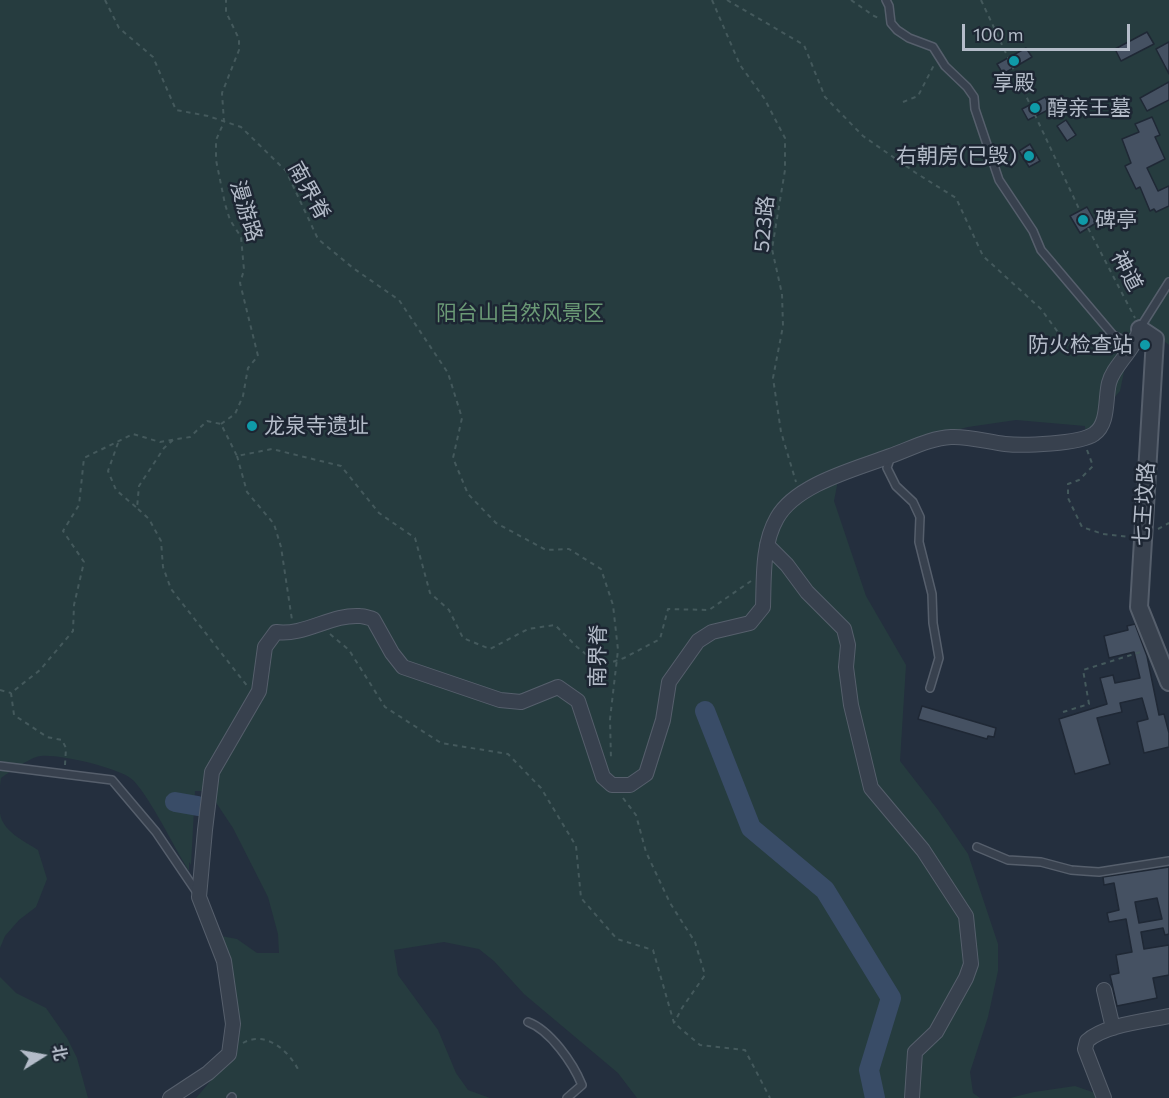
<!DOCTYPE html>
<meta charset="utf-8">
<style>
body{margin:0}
#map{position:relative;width:1169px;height:1098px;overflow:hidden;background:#242f3e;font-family:Commissioner,"Noto Sans SC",sans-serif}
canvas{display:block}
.north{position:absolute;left:12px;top:1026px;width:60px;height:60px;-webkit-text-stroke:4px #1d2633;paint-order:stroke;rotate:79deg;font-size:16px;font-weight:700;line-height:24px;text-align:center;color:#b4bcc9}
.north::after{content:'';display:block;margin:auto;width:21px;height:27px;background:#b4bcc9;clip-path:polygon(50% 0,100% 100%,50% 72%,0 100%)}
.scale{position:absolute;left:962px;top:24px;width:168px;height:27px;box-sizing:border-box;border:3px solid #b4bcc9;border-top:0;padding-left:8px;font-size:18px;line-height:21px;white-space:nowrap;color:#b4bcc9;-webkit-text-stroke:4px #1d2633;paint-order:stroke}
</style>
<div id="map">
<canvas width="1169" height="1098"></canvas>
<div class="north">北</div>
<div class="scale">100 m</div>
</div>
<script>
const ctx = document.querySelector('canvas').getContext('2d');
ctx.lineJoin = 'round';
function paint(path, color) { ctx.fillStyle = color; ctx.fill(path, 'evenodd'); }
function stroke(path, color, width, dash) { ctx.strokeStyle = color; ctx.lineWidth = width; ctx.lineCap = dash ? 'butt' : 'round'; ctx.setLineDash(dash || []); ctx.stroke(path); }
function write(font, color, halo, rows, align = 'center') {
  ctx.font = font + ' Commissioner,"Noto Sans SC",sans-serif'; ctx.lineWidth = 5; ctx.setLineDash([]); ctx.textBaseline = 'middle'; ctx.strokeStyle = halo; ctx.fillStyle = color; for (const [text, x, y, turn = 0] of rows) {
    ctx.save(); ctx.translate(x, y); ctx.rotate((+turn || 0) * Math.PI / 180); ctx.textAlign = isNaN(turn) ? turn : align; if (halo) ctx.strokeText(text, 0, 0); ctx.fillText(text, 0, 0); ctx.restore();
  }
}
paint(new Path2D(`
 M0 0H1169V345L1141 324 1126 362 1120 391 1106 407 1086 436 1085 426 1016 420 968 427 914 441 839 475 834 501 866 596 906 665 900 761 938 810 968 854 998 944V971L988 1017 970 1072 973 1093 980 1098H637L618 1073 524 994 494 961 479 949 444 942 394 950 398 975 438 1030 456 1073 468 1090 490 1098H196L225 1064 235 1040 216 935 237 939 257 953H279L278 934 268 897 233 828 211 795 201 791H195L191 865 189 862V871C172 844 154 804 134 781 122 768 59 754 41 756 32 756 10 772 1 778L0 786Z
 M0 813C2 831 24 841 38 850L47 879 36 907 19 920 5 936 0 948Z
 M0 977 16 993 46 1008 67 1038 77 1058 88 1098H0Z
 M1075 1086 1098 1094 1100 1098H1010L1034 1092Z`), '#263c3f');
stroke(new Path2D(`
 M705 711 751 828 825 890 891 998 869 1070 875 1098
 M175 802 198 806`), '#394c67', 20);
const building = new Path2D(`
 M1147 32 1154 44 1121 61 1115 49Z
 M1169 42V74L1156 49Z
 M1026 48 1032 57 1003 74 997 64Z
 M1169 82V100L1147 111 1140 98Z
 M1045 97 1052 108 1028 120 1022 109Z
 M1152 117 1160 135 1155 137 1165 159 1147 168 1158 191 1169 186V206L1156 212 1154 209 1150 211 1140 187 1136 189 1125 166 1131 163 1122 139 1139 132 1135 124Z
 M1066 120 1076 135 1067 141 1057 126Z
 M1030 144 1040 161 1029 167 1019 151Z
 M1087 207 1096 223 1080 233 1070 216Z
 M1135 624 1147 656 1159 715 1164 714 1169 733V747L1144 753 1137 722 1148 719 1142 698 1120 703 1122 712 1097 718 1110 764 1075 774 1059 719 1107 704 1100 678 1113 675 1115 683 1140 678 1134 652 1109 658 1104 636 1128 630 1127 626Z
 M922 706 996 728 994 737 988 736 987 739 918 719Z
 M1169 867V934L1165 935 1163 928 1141 932 1144 949 1169 945V975L1153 978 1157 998 1117 1006 1110 975 1119 973 1116 955 1132 952 1126 919 1109 922 1107 913 1119 910 1114 883 1104 885 1103 877ZM1157 898 1162 919 1139 923 1135 902Z`);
paint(building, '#455162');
stroke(building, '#1f2835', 1.5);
const service = new Path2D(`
 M886 0 889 6 891 23 897 30 909 38 933 47 945 66 967 87 974 97 975 109 999 180 1033 231 1041 250 1113 335 1123 340 1137 337
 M1140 328 1169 282
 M891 456 887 468 896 486 913 502 920 517 919 542 932 594 933 623 939 658 930 688
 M0 766 112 780 156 832 198 894
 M977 847 1008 860 1041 862 1071 870 1084 871 1099 872 1169 861
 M528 1022C550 1030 573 1063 582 1085L567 1098
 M231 1098 232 1097`);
const minor = new Path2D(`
 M767 545 787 565 807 592 844 629 848 645 846 667 851 705 871 788 923 850 966 916 971 964 966 978 936 1032 915 1052 912 1098
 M1104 990 1113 1028
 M170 1098 208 1073 229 1054 233 1024 224 961 199 897 205 830 212 772 259 691 265 647 276 632C305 636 331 614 360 616 364 616 369 618 373 619L392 653 403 667 500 700 521 702 558 687 578 701 603 777 612 785H630L646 774 663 720 669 682 698 641 712 632 750 623 763 607C764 578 762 544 777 518 796 484 856 469 890 456 910 449 930 438 951 437 968 436 988 442 1005 444 1023 446 1080 444 1094 434 1109 424 1105 399 1109 383 1113 366 1134 351 1140 329
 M1104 1098 1085 1049 1087 1041C1104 1025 1146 1021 1169 1016`);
const tertiary = new Path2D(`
 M1140 329 1155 339 1139 607 1169 682`);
stroke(service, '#565f6c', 10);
stroke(minor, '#565f6c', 16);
stroke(tertiary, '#565f6c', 20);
stroke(new Path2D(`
 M105 0 119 28 153 57 176 110 208 116 241 127 286 171 318 239 353 268 399 300 448 373 462 418 453 458 468 494 496 523 546 550 569 549 601 569 613 605 618 650 610 719 611 760
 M712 0 740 65 764 98 785 138V170L772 249 782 294 783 326 773 378 781 432 796 482
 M727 0 804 45 825 97 863 136 916 173 956 198 983 256 1041 309 1071 350H1115
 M851 0 874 16 881 19
 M981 0 1088 228 1135 318
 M903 102 918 96 934 65
 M221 424 235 414 243 396 248 368 258 356 240 283 244 270 241 237 230 220 225 204 216 160V140L224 122 222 93 239 50V39L226 12V0
 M173 440 164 448 139 486 137 508 149 519 161 541 163 567 171 589 248 687
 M118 443 108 471 116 490 137 508
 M1087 450 1093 466 1079 480 1068 484V498L1082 527 1103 534 1130 537
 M237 456 247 492 274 524 281 547 292 620
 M1158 529 1169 523
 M330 634 349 650 385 707 441 743 508 754 541 788 576 846 581 898 617 939 653 950 674 1023 700 1045 745 1050 770 1098
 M0 690 11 693
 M1063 712 1089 704 1083 670 1144 651
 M65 765 66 748 62 740 47 737 14 715 11 693 40 670 73 631 74 605 84 562 63 531 79 505 84 458 133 434 160 442 190 437 207 421 221 424 237 456 272 449 341 466 379 513 415 538 430 593 449 610 463 638 490 649 528 629 555 625 577 647 601 666 624 658 660 639 668 609 709 610 751 581
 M623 798 636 815 646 852 670 903 695 942 705 975 682 1008 674 1023
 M243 1043C266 1030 289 1051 299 1071`), '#44595c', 2, [4.5, 4.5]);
stroke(service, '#38414e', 7);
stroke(minor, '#38414e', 14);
stroke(tertiary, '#38414e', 16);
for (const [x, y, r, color] of [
 [1014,61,6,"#0f9aa8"],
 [1035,108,6,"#0f9aa8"],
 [1029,156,6,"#0f9aa8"],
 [1083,220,6,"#0f9aa8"],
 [1145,345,6,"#0f9aa8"],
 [252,426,6,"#0f9aa8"]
]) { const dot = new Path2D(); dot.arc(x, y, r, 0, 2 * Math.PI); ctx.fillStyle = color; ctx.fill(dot); stroke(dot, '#1d2633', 2); }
write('21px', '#b4bcc9', '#1d2633', [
 ["享殿",1014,83,"center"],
 ["醇亲王墓",1047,108],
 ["右朝房(已毁)",1017,156,"right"],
 ["碑亭",1095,220],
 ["防火检查站",1133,345,"right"],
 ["龙泉寺遗址",264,426]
], 'left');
write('21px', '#b4bcc9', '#1d2633', [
 ["南界脊",309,191,61],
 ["漫游路",246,211,73],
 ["523路",764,224,-85],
 ["神道",1127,271,62],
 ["七王坟路",1144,504,-86],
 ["南界脊",598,656,-89]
]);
write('21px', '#6b9a76', '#1d2633', [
 ["阳台山自然风景区",520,313]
]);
</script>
